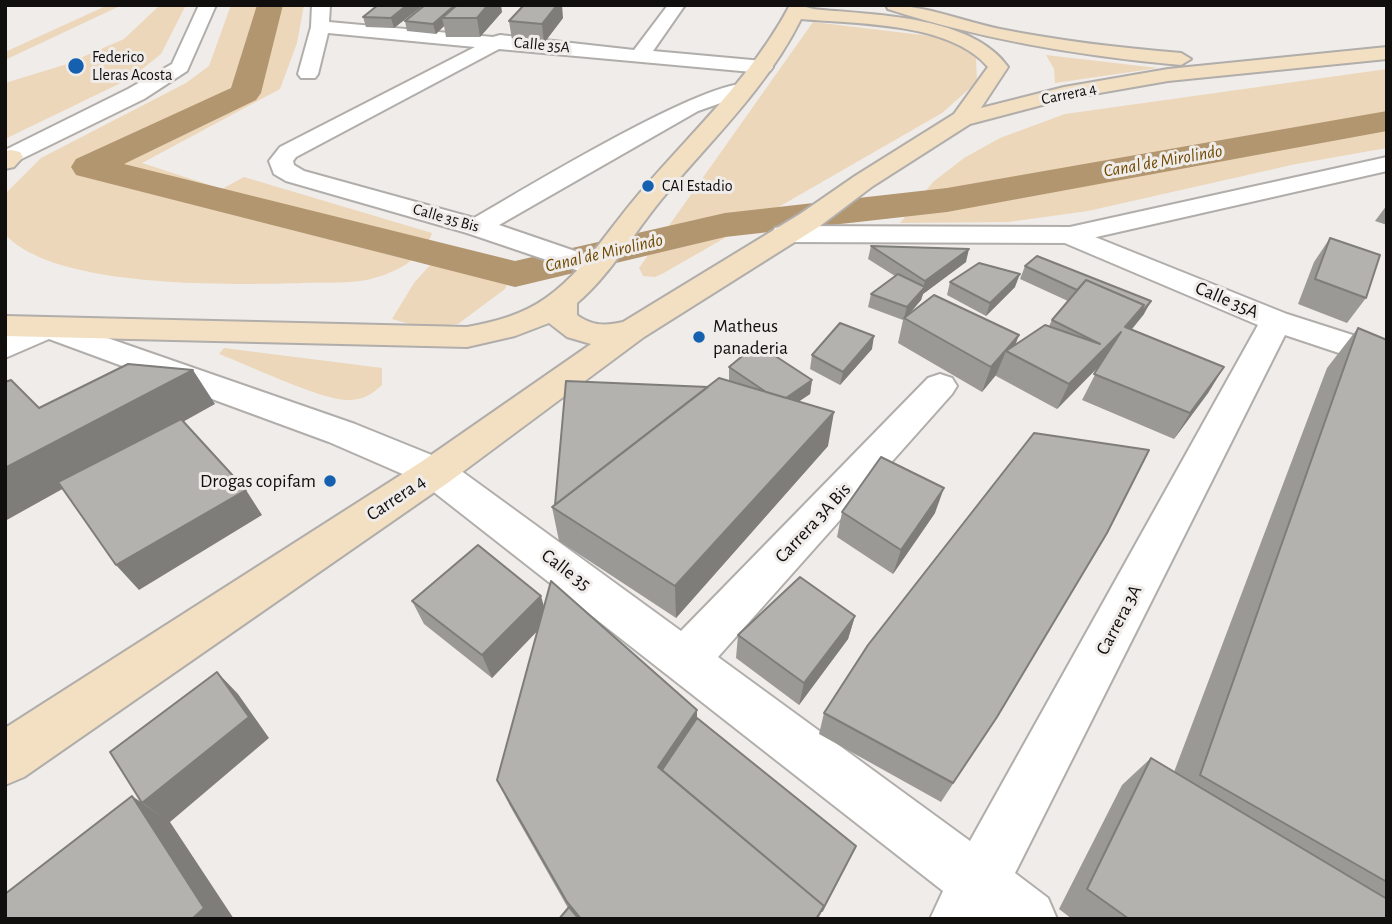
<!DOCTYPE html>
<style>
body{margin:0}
#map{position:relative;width:1392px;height:924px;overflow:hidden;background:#efece9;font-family:"Alegreya Sans",sans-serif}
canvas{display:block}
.frame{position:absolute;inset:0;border:7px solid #100f0e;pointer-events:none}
</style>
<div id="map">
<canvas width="1392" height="924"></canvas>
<div class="frame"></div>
</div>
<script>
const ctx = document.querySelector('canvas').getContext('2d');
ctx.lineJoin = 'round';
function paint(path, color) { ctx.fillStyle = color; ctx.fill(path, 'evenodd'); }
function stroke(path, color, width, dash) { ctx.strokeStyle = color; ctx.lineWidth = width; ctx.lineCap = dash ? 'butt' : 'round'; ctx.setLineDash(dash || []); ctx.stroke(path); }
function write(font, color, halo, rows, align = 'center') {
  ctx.font = font + ' "Alegreya Sans",sans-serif'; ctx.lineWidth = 6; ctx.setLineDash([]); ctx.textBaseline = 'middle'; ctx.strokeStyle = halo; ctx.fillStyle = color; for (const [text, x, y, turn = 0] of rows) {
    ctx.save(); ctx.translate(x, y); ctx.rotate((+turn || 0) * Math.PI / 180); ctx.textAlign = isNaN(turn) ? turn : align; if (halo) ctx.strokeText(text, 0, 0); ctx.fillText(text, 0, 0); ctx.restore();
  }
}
paint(new Path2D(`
 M108 5H122L5 60V52Z
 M160 5H186L161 54 131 78 5 139V83L64 65 124 39Z
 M231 5H304L297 43 280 89 142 163 222 189 244 177 432 233C424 259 392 275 366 280 346 284 323 282 303 283 232 285 53 289 5 234V194L41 158 186 83 209 66Z
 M813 22 939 37 958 44 976 57 977 82 942 113 662 274 655 277 643 276 639 268Z
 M1046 55 1158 68 1055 83 1054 69Z
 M1387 69V148L1296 164 1088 211 1008 222 900 223 933 182 964 158 1000 138 1065 114Z
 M448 245 471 263 514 268 505 289 458 324 423 328 392 319 414 283Z
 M224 348 382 368V385C371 395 363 400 348 400 323 401 246 364 219 354Z`), '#edd7ba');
paint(new Path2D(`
 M257 5H283L261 93 256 100 124 164 515 261 725 213 947 188 1387 111V131L947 212 725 237 515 287 76 175 71 167 76 159 231 88Z`), '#b29670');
const minor = new Path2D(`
 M199 5H216L187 71 144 99 5 167V150L128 89 172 64Z
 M312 5H330L329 22 493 37 500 35 634 50 668 5H685L653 51 763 61 770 63 773 67 770 71 763 73 499 49 296 157 293 161 294 165 304 171 474 218C519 192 712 74 752 84L755 88 752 92 698 111 499 225 604 261 609 267 604 273 594 276 467 233 286 181 274 174 269 161 280 147 475 47 328 33 318 74 315 78H301L298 74 311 27Z
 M1070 227 1287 314 1387 346V369L1285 335 1015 873 1048 898 1057 919H930L943 891 421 482 329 442 49 339 5 358V335L47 317 355 424 449 462 681 631 928 378 940 374 952 378 957 386 952 394 718 657 970 841 1258 325 1060 241 1056 235 1060 229Z`);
const tertiary = new Path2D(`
 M1387 157V171L1070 243 785 242 775 240 771 234 775 228 785 226 1070 227Z`);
const secondary = new Path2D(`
 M790 5C807 5 806 9 823 10 879 15 973 17 1008 67L981 108 1064 87 1168 69 1387 47V59L1168 81 1065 99 970 124 873 186 820 226 644 337 449 482 24 777 5 785V728L421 462 591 344 567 337 549 323 515 336 467 347 5 336V316L467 327C495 322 522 315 546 298 584 271 608 230 638 195 691 132 751 79 790 5ZM801 19C856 24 950 22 988 67L954 114 855 176 800 214 623 322C605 326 592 326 577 315V303C611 274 633 234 661 200 710 141 767 88 801 19Z
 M886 5C925 5 962 21 1000 29 1060 41 1120 48 1181 53L1191 59 1181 65C1081 56 984 40 888 9Z
 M11 150 20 152 23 157 14 167 5 169V151Z`);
stroke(minor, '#b0adaa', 4);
stroke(tertiary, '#b0adaa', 4);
stroke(secondary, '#b0adaa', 4);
paint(minor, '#fff');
paint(tertiary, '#fff');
paint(secondary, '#f3e0c2');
paint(new Path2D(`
 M421 7 394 28 366 27 363 17Z
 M502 12 480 37H446L444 26 436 34 407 31 405 21Z
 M563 18 544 43 512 40 509 21Z
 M1387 205V225L1375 221Z
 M1330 238 1366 298 1347 323 1298 304 1314 262Z
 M871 246 966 262 923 294 921 300 908 315 1019 335 1015 344 1049 326 1052 320 1068 301 1020 279 1025 266 1144 314 1132 329 1224 367 1208 393 1174 439 1082 400 1100 365 1057 409 996 376V375L982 392 898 343 903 320 868 307 871 294 895 276 868 259Z
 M950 282 1015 287 986 316 947 295Z
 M1358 328 1387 340V919H1072L1059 909 1122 785 1151 758 1174 772 1327 368Z
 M872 349 840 385 810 369 812 355Z
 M729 367 812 380 810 394 799 401 828 446 676 618 559 541 552 507 708 387 729 381Z
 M842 512 935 513 893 574 837 537Z
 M412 601 544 607 697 710V718L856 846 818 919H559L568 908 510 806 497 780 538 630 492 678 424 624Z
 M855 616 848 639 799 705 736 658 738 635Z
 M824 713 997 717 941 802 819 734Z`), '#9b9996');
paint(new Path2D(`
 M407 5H420L421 7 394 28 391 18Z
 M455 5H461L442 18 444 26 436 34 433 24Z
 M488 5H501L502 12 480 37 477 18Z
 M557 5H562L563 18 544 43 542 24Z
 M969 249 966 262 923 294 921 300 905 319 904 318 907 307 923 288 925 281Z
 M1020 274 1015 287 986 316 990 303Z
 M1151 301 1144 314 1131 330 1125 327 1144 305Z
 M1121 332 1108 357 1057 409 1069 384Z
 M1019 335 1012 354 1006 351 996 375 982 392 991 367Z
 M874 336 872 349 840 385 843 372Z
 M1224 367 1208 393 1174 439 1190 413Z
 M193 370 215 404 5 521V468Z
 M812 380 810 394 779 415 781 402Z
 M834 412 828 446 676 618 675 586Z
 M944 488 935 513 893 574 901 550Z
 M246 490 262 515 139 590 116 565Z
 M541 596 548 620 492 678 482 655Z
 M855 616 848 639 799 705 804 683Z
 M217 672 238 694 269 738 170 822 142 803Z
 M697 710V739L668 782 658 767Z
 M132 796 170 822 234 919H192Z`), '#7e7d7a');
const building = new Path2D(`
 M378 5H407L391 18 363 17Z
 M425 5H455L433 24 405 21Z
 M457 5H488L477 18H442Z
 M524 5H557L542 24 509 21Z
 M1330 238 1380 255 1366 298 1315 279Z
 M871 246 969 249 925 281Z
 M1037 256 1151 301 1138 317 1144 305 1086 280 1077 290 1025 266Z
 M979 263 1020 274 990 303 950 282Z
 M898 274 925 287 907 307 871 294Z
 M1086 280 1144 305 1125 327 1224 367 1190 413 1094 374 1121 332 1069 384 1006 351 1045 325 1100 344 1052 320Z
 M934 295 1019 335 991 367 904 318Z
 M840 323 874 336 843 372 812 355Z
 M1358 328 1387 340V882L1200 775Z
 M757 344 812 380 786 398 766 392 729 367Z
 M128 364 193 370 5 468V382L11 380 39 408Z
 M719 378 834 412 675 586 552 507Z
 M566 381 708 387 555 505Z
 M181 419 246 490 116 565 58 482Z
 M1034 433 1149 450 1107 533 997 717 953 783 824 713 868 645Z
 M881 457 944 488 901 550 842 512Z
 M478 545 541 596 482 655 412 601Z
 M800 577 855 616 804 683 738 635Z
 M551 581 697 710 658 767 824 906 816 919H581L567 902 497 780Z
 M217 672 249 717 142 803 110 752Z
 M697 718 856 846 822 911 824 906 662 770Z
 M1151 758 1387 899V919H1129L1087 889Z
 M132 796 204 908 192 919H5V894Z
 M569 907 579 919H559Z`);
paint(building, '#b4b2ae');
stroke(building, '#7e7d7a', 2);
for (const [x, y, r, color] of [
 [76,66,9,"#1660b0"],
 [648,186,7,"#1660b0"],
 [699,337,7,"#1660b0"],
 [330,481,7,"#1660b0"]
]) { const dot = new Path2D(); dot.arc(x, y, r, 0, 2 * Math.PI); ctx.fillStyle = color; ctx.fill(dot); stroke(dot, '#efece9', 2.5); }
write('16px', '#100f0e', '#efece9', [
 ["Calle 35A",542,45,5],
 ["Carrera 4",1069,94,-12],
 ["Calle 35 Bis",446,218,16]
]);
write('16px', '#100f0e', '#efece9', [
 ["Federico",92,57],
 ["Lleras Acosta",92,75],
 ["CAI Estadio",662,186]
], 'left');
write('italic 18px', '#6f4801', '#efece9', [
 ["Canal de Mirolindo",1163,161,-10],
 ["Canal de Mirolindo",604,253,-13]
]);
write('19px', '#100f0e', '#efece9', [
 ["Calle 35A",1227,300,23],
 ["Carrera 4",396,498,-34],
 ["Carrera 3A Bis",813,523,-47],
 ["Calle 35",566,570,37],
 ["Carrera 3A",1119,620,-62]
]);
write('19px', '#100f0e', '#efece9', [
 ["Matheus",713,326],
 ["panaderia",713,348],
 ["Drogas copifam",316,481,"right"]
], 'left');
</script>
